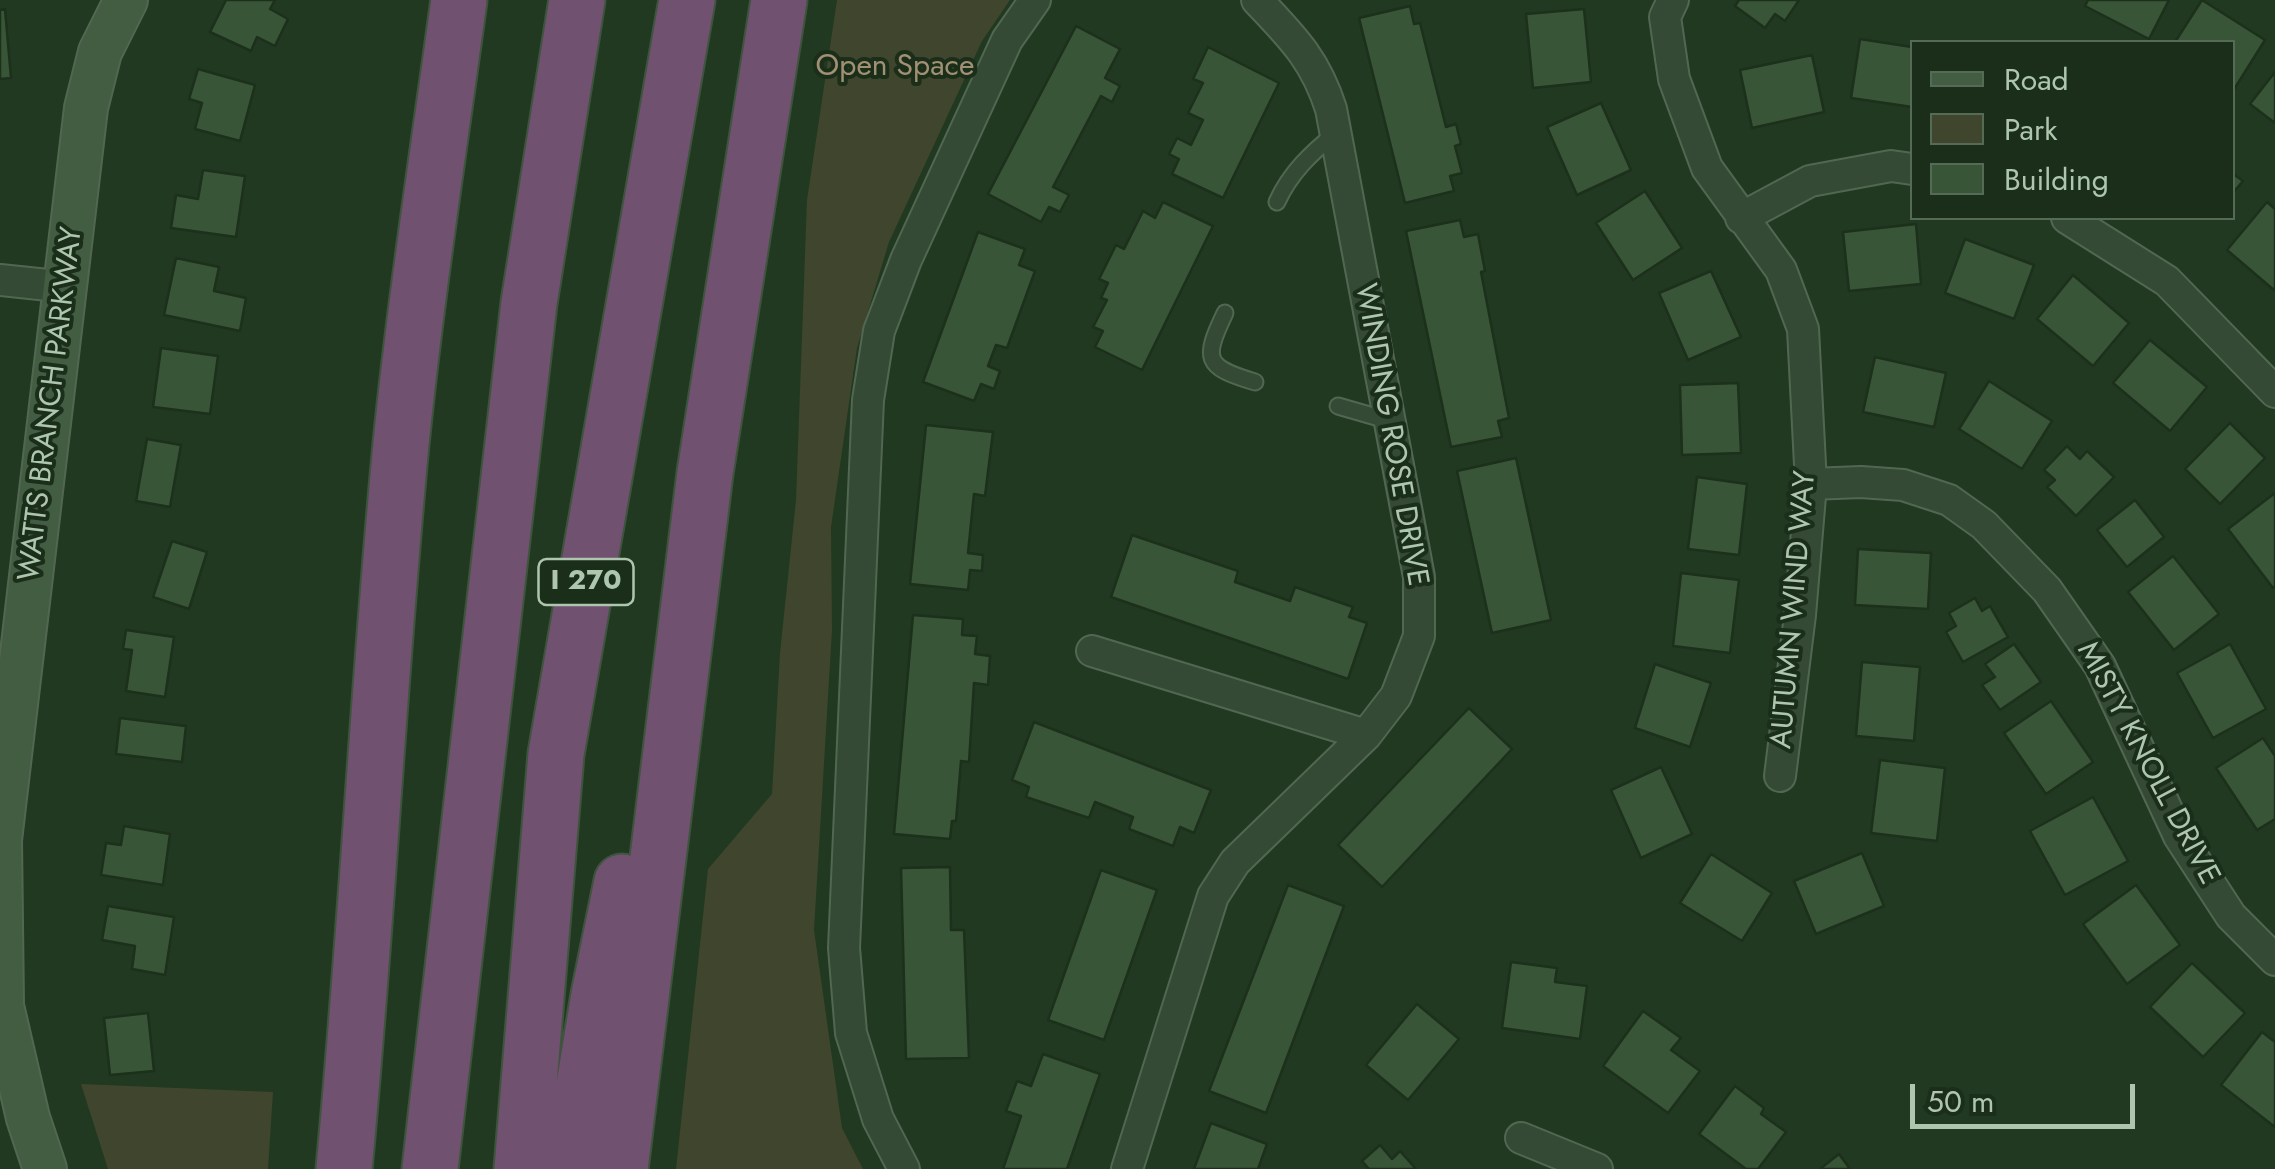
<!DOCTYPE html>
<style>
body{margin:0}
#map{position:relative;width:2275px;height:1169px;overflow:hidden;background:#213920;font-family:Jost,sans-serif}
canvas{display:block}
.legend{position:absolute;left:1910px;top:40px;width:325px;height:180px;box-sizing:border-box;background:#1a2e19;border:2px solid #556b55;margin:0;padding:12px 18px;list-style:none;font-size:30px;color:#aec6ae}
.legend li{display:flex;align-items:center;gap:20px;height:50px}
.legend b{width:50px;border:2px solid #556b55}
.scale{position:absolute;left:1910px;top:1084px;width:225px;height:45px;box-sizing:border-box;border:5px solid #aec6ae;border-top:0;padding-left:12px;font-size:30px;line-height:35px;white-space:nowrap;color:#aec6ae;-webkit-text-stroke:8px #1a2e19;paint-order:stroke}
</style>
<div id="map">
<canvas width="2275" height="1169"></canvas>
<ul class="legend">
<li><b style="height:12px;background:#425d42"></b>Road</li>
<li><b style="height:28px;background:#3f462d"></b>Park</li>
<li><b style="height:28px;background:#385537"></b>Building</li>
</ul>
<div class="scale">50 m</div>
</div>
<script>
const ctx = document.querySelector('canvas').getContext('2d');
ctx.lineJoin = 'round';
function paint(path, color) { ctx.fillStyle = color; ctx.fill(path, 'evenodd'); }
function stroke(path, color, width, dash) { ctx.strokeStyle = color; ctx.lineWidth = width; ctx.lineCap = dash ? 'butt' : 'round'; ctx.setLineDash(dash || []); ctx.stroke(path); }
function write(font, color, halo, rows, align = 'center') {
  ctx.font = font + ' Jost,sans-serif'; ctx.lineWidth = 8; ctx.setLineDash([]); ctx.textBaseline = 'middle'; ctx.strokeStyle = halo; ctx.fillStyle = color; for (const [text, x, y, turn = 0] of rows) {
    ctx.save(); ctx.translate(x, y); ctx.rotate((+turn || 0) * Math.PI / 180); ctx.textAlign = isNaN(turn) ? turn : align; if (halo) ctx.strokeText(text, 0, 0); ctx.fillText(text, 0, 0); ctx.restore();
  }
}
paint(new Path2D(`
 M837 0H1010L982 41 889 242 857 348 831 527 832 630 814 930 842 1128 863 1169H676L708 869 772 794 780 653 796 500 807 200Z
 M81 1084 273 1092 268 1169H108Z`), '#3f462d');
const building = new Path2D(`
 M226 0H275L270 9 288 19 275 46 257 37 251 51 210 32Z
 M1739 0H1799L1785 21 1775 14 1765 28 1735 6Z
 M2088 0H2169L2149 39 2085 6Z
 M2202 0 2265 40 2233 91 2232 42H2175Z
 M1410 6 1414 24 1420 23 1446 127 1456 124 1461 144 1455 146 1462 173 1450 176 1454 191 1405 203 1359 18Z
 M5 9 11 78 0 79V10Z
 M1584 9 1591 82 1533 88 1526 14Z
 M1076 26 1120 49 1105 78 1120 86 1112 102 1101 96 1053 187 1069 195 1060 212 1049 207 1041 222 988 194Z
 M1860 39 1912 47V107L1851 98Z
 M1208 47 1279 83 1223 198 1172 174 1179 159 1169 154 1177 138 1191 145 1203 120 1188 113 1203 83 1193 79Z
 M1812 55 1824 112 1752 128 1740 70Z
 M198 69 255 85 240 141 195 129 202 103 189 99Z
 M2275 72V123L2250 104Z
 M1601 103 1631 170 1577 195 1547 127Z
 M203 170 245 176 236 237 171 228 176 195 198 199Z
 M2232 173 2243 181 2232 194Z
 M1645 191 1682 248 1633 280 1596 223Z
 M1163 202 1213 226 1142 370 1095 347 1103 331 1093 327 1107 300 1101 298 1108 283 1099 279 1116 245 1124 249 1143 211 1155 218Z
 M2267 202 2275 209V291L2227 250Z
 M1460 220 1464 237 1478 234 1485 271 1481 272 1509 418 1498 421 1502 437 1451 447 1406 231Z
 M1916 224 1921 284 1849 291 1843 232Z
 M978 232 1025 249 1019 265 1035 271 1007 348 996 345 988 366 1000 371 994 389 981 384 974 401 923 382Z
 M1965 239 2034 265 2014 319 1945 293Z
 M176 258 219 267 214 291 246 298 240 331 164 315Z
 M1711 271 1741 337 1688 360 1659 293Z
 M2073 275 2129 323 2093 366 2037 319Z
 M2150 340 2207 387 2170 431 2113 383Z
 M161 348 218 356 210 414 153 407Z
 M1875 357 1946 373 1934 427 1863 412Z
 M1989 381 2052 421 2022 469 1959 429Z
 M1738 383 1741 453 1682 455 1680 385Z
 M2230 423 2265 458 2220 504 2185 469Z
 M926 425 993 432 985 496 974 494 968 553 983 555 982 571 970 570 968 590 910 584Z
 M147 439 181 445 170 507 136 501Z
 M2067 446 2080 459 2087 451 2114 477 2076 516 2047 487 2055 480 2044 470Z
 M1516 458 1551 620 1492 633 1457 471Z
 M1697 477 1747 484 1739 555 1688 549Z
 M2275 493V586L2273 588 2228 529Z
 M2135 500 2164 537 2127 567 2097 530Z
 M1132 535 1238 571 1235 582 1290 601 1295 587 1353 607 1349 617 1367 623 1348 679 1111 597Z
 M172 541 207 552 189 609 153 597Z
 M1858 549 1931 553 1928 609 1855 605Z
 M2173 556 2219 614 2174 650 2128 592Z
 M1681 573 1739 580 1730 653 1673 646Z
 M1975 598 1982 611 1990 606 2008 637 1963 662 1946 632 1956 626 1949 613Z
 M913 615 963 619 962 635 977 636 975 654 990 656 988 685 974 683 969 762 961 761 956 821H952L950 839 894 834Z
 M126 630 174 637 165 697 126 691 132 650 123 649Z
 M2014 644 2041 682 2000 710 1982 685 1995 677 1985 664Z
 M2230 644 2266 709 2213 738 2177 673Z
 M1862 662 1920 667 1914 741 1856 736Z
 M1655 664 1711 683 1690 747 1635 728Z
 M2051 701 2093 762 2046 794 2004 733Z
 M1469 708 1512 749 1382 887 1338 845Z
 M120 718 186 726 182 762 116 754Z
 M1034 722 1211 790 1194 833 1180 827 1173 846 1129 829 1133 817 1095 802 1089 818 1026 797 1029 787 1012 780Z
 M2263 738 2275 756V819L2257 830 2216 768Z
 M1880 760 1945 768 1937 841 1871 833Z
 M1661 767 1692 834 1641 858 1611 790Z
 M2093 797 2128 861 2065 895 2030 831Z
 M124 826 170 834 163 885 101 875 106 843 121 845Z
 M1862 853 1884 906 1816 934 1794 881Z
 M1711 854 1772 893 1742 941 1680 903Z
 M950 867 951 930H964L969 1058 906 1059 901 868Z
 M1101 870 1157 890 1104 1040 1048 1020Z
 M1288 885 1344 906 1266 1113 1209 1091Z
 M2136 885 2180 945 2127 984 2083 924Z
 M108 906 174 917 165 975 132 969 135 946 102 940Z
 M1511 962 1557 968 1555 982 1587 986 1580 1039 1502 1028Z
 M2192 963 2245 1013 2203 1057 2150 1007Z
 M1417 1004 1459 1039 1408 1100 1366 1065Z
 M1643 1011 1681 1038 1671 1050 1700 1071 1668 1113 1603 1066Z
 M148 1013 154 1071 110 1075 104 1018Z
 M2262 1032 2275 1042V1127L2221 1085Z
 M1043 1054 1100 1074 1067 1169H1003L1021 1116 1006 1111 1017 1081 1031 1086Z
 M1735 1086 1764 1108 1761 1114 1786 1132 1758 1169H1746L1699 1134Z
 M1211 1123 1267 1144 1258 1169H1194Z
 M1380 1145 1392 1159 1400 1151 1416 1169H1369L1362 1161Z
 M1839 1154 1850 1169H1820Z`);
paint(building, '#385537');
stroke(building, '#1c301b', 2.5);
const lane = new Path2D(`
 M1277 202C1290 173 1311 153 1336 133
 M1225 313C1203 359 1204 367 1255 382
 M1338 406 1390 421`);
const street = new Path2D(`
 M1673 0 1665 17 1674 79 1707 168 1781 270 1803 329 1811 484 1800 615 1780 776
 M1741 218 1810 181 1891 166 1912 169
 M2067 218 2167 281 2275 392
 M0 280 67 287
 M1811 484 1861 482 1903 485 1949 500 1984 525 2047 590 2100 666 2179 836 2231 916 2275 960
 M1092 651 1366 735
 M1521 1138 1597 1169
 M904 1169 878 1119 851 1033 844 948 868 400 879 331 906 260 1007 40 1035 0
 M1127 1169 1213 896 1235 862 1366 735 1396 696 1419 636V577L1331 109C1315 59 1292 37 1257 0`);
const secondary = new Path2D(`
 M45 1169 28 1118 2 1006 0 840 86 108 100 52 126 0`);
const highway = new Path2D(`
 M344 1169C367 927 378 685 401 444 416 295 439 148 459 0
 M430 1169 529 303 577 0
 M522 1169 556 754 687 0
 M570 1169 599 995 622 882
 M620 1169 705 473 779 0`);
stroke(lane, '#526751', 19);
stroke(street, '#526751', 34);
stroke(secondary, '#526751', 46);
stroke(highway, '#3f543e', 59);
stroke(lane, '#344a34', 15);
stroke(street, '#344a34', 30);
stroke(secondary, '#425d42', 42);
stroke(highway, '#705170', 55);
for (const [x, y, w] of [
 [586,582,95]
]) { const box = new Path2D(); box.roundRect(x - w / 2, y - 23, w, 46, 8); ctx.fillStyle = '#1a2e19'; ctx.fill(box); stroke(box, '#aec6ae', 2.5); }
write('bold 28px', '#aec6ae', null, [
 ["I 270",586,582]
]);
write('30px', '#a19074', '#1a2e19', [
 ["Open Space",895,68]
]);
write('30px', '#aec6ae', '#1a2e19', [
 ["WATTS BRANCH PARKWAY",52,404,-83],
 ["WINDING ROSE DRIVE",1390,435,80],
 ["AUTUMN WIND WAY",1795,610,-85],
 ["MISTY KNOLL DRIVE",2147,764,62]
]);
</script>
